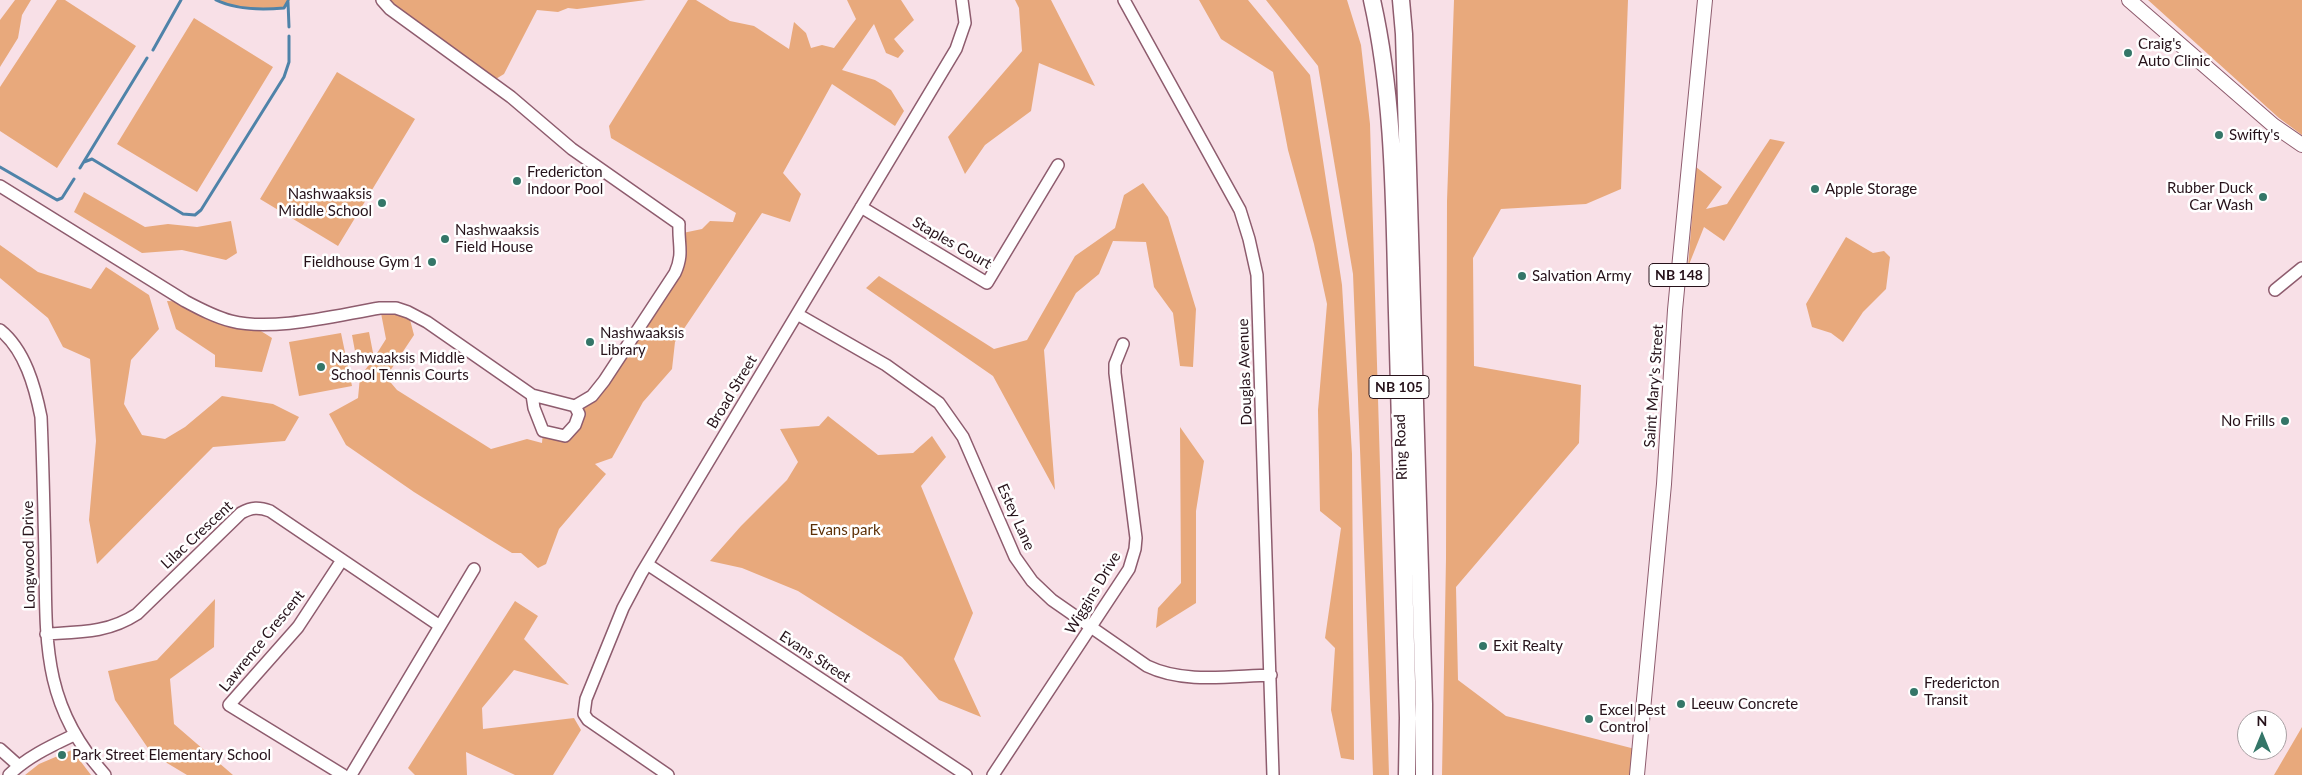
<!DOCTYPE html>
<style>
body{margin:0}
#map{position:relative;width:2302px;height:775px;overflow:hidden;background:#f8e0e7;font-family:Lato,sans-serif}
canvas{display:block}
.north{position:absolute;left:2237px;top:710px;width:50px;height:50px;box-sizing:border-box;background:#fff;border:1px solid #a8a0a3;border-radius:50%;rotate:0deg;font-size:14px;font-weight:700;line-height:20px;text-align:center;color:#26121a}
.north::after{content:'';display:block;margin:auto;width:18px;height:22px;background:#347668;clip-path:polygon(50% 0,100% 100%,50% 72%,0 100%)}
</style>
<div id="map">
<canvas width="2302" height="775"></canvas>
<div class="north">N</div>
</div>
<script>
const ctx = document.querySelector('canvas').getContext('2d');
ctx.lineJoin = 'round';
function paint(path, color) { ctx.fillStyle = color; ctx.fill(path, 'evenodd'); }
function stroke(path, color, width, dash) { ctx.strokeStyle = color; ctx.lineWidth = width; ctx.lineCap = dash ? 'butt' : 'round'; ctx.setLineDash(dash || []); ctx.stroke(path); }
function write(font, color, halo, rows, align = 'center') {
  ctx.font = font + ' Lato,sans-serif'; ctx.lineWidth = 5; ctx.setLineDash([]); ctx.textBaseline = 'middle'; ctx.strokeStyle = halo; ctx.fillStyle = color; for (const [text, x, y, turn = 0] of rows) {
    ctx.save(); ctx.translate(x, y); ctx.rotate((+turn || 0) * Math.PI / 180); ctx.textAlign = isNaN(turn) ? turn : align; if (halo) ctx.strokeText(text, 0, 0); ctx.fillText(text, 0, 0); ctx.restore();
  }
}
paint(new Path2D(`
 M15 0H31L22 15 18 38 0 67V20Z
 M57 0H65L136 46 57 168 0 131V87Z
 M216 0H290L284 8C262 10 236 10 216 0Z
 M382 0H646L577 9 568 8 558 12 537 10 504 74 491 82Z
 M688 0H696L730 21 754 26 789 49 794 22 806 33 811 48 822 45 834 48 856 19 847 0H901L914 20 894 39 904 51 898 58 886 53 874 24 842 70 875 80 891 90 904 111 895 126 832 84 783 173 801 194 790 222 762 213 675 342 672 369 643 402 612 458 595 464 606 474 559 529 546 564 538 568 521 553H512L489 539 414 492 346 445 329 414 358 398 360 377 373 359 357 362 352 335 369 332 374 358 386 339 380 308 408 312 414 335 386 377 397 390 491 449 527 439 542 443 543 431 552 434 575 425V406L592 396 675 273 678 234 702 229 710 221 733 222 736 213 611 138 609 126Z
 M1015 0H1051L1095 86 1039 63 1031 111 985 145 965 174 948 137 1022 51 1019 8Z
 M1199 0H1248L1310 75 1342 285 1352 454 1354 760 1341 758 1331 710 1335 648 1325 638 1341 528 1320 511 1318 410 1327 304 1314 244 1288 150 1273 72 1221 39Z
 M1266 0H1347L1361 45 1370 124 1389 775H1373L1353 274 1318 66Z
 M1454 0H1628L1621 189 1586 204 1501 209 1473 258 1474 366 1581 385 1579 443 1456 587 1458 680 1506 716 1639 750 1637 775H1442L1446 559 1447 201Z
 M2148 0H2302V135L2279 118Z
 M194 18 273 67 197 192 117 144Z
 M337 72 415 119 338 246 260 199Z
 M1770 139 1785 142 1724 241 1704 227 1688 267 1696 167 1722 187 1706 209 1727 204Z
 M1143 183 1168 217 1196 309 1193 367 1180 366 1173 313 1154 287 1146 242 1113 241 1099 274 1076 293 1044 350 1055 490 993 376 866 288 879 276 994 349 1027 340 1075 256 1115 228 1124 195Z
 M84 192 145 227 168 224 197 227 231 221 237 253 226 260 182 250 142 253 74 212Z
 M1846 237 1873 253 1884 251 1890 257 1886 289 1863 312 1843 342 1831 333 1812 327 1806 304Z
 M0 245 38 272 91 289 106 267 149 295 159 329 131 360 124 404 142 435 165 439 185 427 222 396 273 404 299 417 285 441 213 447 97 564 89 520 96 441 90 359 63 347 48 318 0 278Z
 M167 301C201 301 244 319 272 338L262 372 215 367V355L176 329Z
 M341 333 352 386 299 396 289 342Z
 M828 416 878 455 913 453 932 436 946 457 921 486 973 613 954 659 981 717 939 700 902 657 798 591 742 568 710 561 741 526 787 480 798 462 780 429 819 426Z
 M1180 427 1204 461 1196 511V603L1156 628 1158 608 1181 583Z
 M215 599 214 647 170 679 174 724 233 775H187L152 754 115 700 108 671 157 660Z
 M515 601 538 616 524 639 569 685 514 670 482 708 483 729 574 718 581 730 553 775H515L466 752 467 775H415L408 768Z
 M2302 727V775H2274Z
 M72 750 91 775H25L39 764Z`), '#e8a97c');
stroke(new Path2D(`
 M216 0C236 10 262 10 284 8L288 1
 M288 2 289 27
 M153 50 181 0
 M84 162 92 159 183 214 195 215 201 210 284 77 289 62V36
 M0 167 57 200 62 198 74 179
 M80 168 147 58`), '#4f83a9', 3);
const minor = new Path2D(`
 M1124 0 1240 210 1249 239 1257 275 1273 775
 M0 186 185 301C200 309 215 317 231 321 273 332 337 315 380 308H396L408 312 427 322 532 395 575 406 592 396 604 381 675 273C684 253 678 245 679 224L572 149 511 97 390 9 382 0
 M861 207 987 283 1058 165
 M2275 290 2302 268
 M797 314 886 365 939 403 963 437 1015 557 1032 581 1052 600 1147 666C1184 684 1230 676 1271 675
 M0 330C25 350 35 387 41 417 43 464 44 511 45 558 46 645 43 706 105 775
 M532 395 534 408 543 431 565 436 575 425 579 414 575 406
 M342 560 298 627 229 705 343 775
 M647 564 966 775
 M46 634C80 632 108 633 137 614L241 513C252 507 259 507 270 511L440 626
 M0 749 19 766
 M9 775C27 757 51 746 74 735
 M351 775 474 569
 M668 775 588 720 584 714 586 699 623 608 641 574 956 49 965 23 962 0
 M993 775 1129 569 1135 549 1136 538 1115 373V364L1123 344`);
const major = new Path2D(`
 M2129 0 2273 125 2302 145
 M1637 775 1664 484 1675 310 1705 0`);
const highway = new Path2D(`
 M1372 0C1395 102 1394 209 1397 313 1401 448 1404 583 1408 718L1407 775
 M1401 0 1404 34 1424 704V775`);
stroke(minor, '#8e5c6e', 14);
stroke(major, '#8e5c6e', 16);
stroke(highway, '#8e5c6e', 19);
stroke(minor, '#fff', 11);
stroke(major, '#fff', 14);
stroke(highway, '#fff', 16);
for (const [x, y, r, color] of [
 [2128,53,5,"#347668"],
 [2219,135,5,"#347668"],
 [517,181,5,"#347668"],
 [1815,189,5,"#347668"],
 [2263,197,5,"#347668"],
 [382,203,5,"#347668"],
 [445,239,5,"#347668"],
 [432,262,5,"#347668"],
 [1522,276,5,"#347668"],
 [590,342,5,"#347668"],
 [321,367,5,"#347668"],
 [2285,421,5,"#347668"],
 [1483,646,5,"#347668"],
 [1914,692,5,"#347668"],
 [1681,704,5,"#347668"],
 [1589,719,5,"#347668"],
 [62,755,5,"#347668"]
]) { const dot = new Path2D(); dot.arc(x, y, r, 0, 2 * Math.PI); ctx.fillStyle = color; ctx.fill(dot); stroke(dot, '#fff', 2); }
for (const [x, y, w] of [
 [1679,275,60],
 [1399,387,60]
]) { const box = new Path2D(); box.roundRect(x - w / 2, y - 11.5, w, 23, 4); ctx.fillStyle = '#fff'; ctx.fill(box); stroke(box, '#26121a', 1); }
write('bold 14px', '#26121a', null, [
 ["NB 148",1679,275],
 ["NB 105",1399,387]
]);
write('15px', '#26121a', '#fff', [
 ["Craig's",2138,44],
 ["Auto Clinic",2138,61],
 ["Swifty's",2229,135],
 ["Fredericton",527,172],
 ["Indoor Pool",527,189],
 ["Rubber Duck",2253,188,"right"],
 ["Car Wash",2253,205,"right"],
 ["Apple Storage",1825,189],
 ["Nashwaaksis",372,194,"right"],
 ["Middle School",372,211,"right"],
 ["Nashwaaksis",455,230],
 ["Field House",455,247],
 ["Fieldhouse Gym 1",422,262,"right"],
 ["Salvation Army",1532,276],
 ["Nashwaaksis",600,333],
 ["Library",600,350],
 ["Nashwaaksis Middle",331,358],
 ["School Tennis Courts",331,375],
 ["No Frills",2275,421,"right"],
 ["Exit Realty",1493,646],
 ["Fredericton",1924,683],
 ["Transit",1924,700],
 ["Leeuw Concrete",1691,704],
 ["Excel Pest",1599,710],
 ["Control",1599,727],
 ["Park Street Elementary School",72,755]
], 'left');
write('15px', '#26121a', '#fff', [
 ["Staples Court",952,243,30],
 ["Douglas Avenue",1245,372,-92],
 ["Saint Mary's Street",1654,386,-86],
 ["Broad Street",732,392,-59],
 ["Ring Road",1401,447,-92],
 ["Estey Lane",1016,517,66],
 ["Lilac Crescent",197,535,-43],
 ["Longwood Drive",29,555,-91],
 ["Wiggins Drive",1093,593,-59],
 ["Lawrence Crescent",262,641,-51],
 ["Evans Street",815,657,33]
]);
write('15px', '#5d3006', '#fff', [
 ["Evans park",845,530]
]);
</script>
